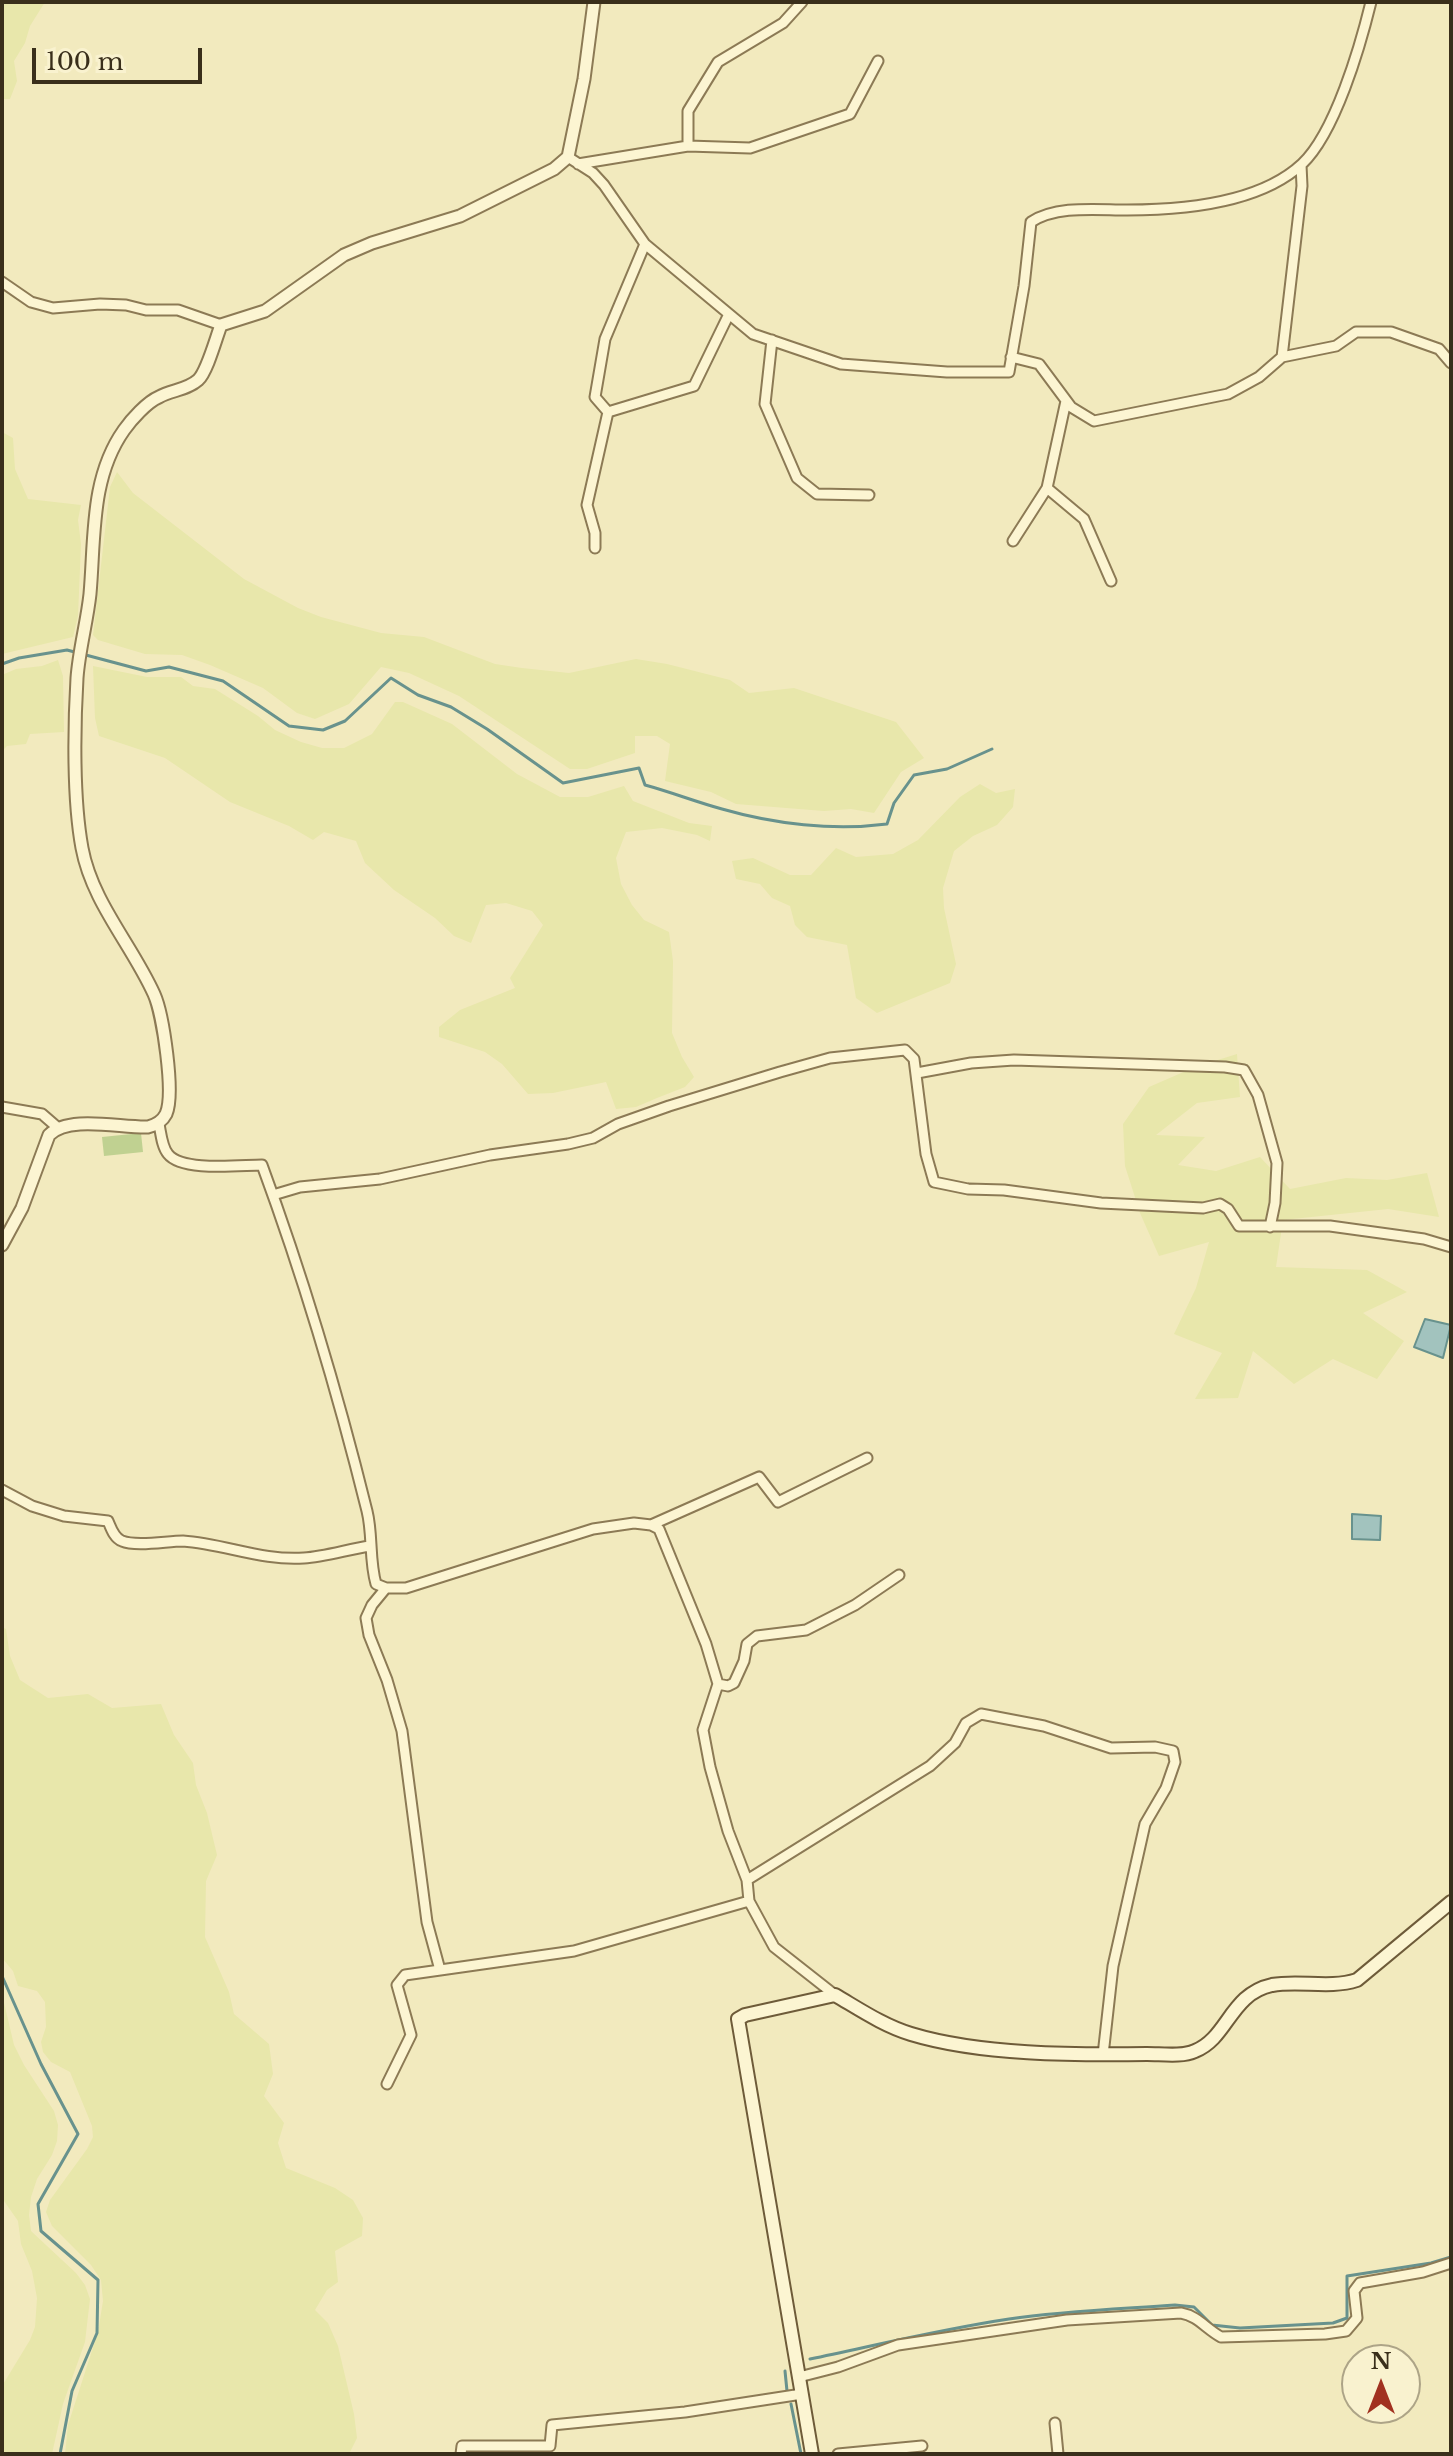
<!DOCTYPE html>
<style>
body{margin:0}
#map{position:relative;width:1453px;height:2456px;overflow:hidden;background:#f2eabe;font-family:"Libre Baskerville",serif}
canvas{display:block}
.frame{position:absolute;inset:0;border:4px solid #3a2f1b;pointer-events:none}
.north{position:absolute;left:1341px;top:2344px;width:80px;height:80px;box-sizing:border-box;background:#f9f2cf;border:2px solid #ada487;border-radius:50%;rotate:0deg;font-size:22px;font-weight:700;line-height:32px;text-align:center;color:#3a2f1b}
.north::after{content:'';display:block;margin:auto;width:28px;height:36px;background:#a13120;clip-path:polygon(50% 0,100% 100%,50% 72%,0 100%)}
.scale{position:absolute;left:32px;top:48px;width:170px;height:36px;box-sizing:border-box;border:4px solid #3a2f1b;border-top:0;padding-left:10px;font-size:24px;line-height:28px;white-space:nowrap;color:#3a2f1b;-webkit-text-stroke:6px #f9f2cf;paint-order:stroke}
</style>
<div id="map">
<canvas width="1453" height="2456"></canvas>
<div class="frame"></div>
<div class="north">N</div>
<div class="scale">100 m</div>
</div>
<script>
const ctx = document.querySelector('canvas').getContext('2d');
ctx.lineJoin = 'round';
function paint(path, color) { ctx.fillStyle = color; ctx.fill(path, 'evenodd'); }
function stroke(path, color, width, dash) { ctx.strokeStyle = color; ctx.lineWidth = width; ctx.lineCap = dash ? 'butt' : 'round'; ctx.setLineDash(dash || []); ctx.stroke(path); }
paint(new Path2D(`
 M2 2H45L30 26 25 43 14 61 17 81 10 99H2Z
 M2 432 13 438 15 469 28 499 81 505 78 520 81 544 78 616 73 637 2 654Z
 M117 472 133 493 244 579 298 608 321 617 381 633 424 637 495 664 522 668 569 673 636 659 667 664 730 680 749 693 794 688 896 722 924 758 901 772 874 813 851 809 824 811 736 804 711 792 665 781 670 744 657 736H635V753L587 769H570L459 696 409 673 381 667 349 704 315 719 297 713 263 688 210 665 182 655 145 654 98 640 93 635 110 487Z
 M58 660 63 676 64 732 30 734 26 744 7 746 2 751V675L16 669 42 666Z
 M93 666 147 677H181L193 686 215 689 258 716 275 730 301 742 322 748H344L372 734 395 702H403L452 724 517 774 560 797H588L624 786 633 801 689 823 712 826 710 841 697 835 662 828 626 832 616 858 621 884 632 905 644 920 669 932 673 961 672 1033 682 1057 694 1077 685 1087 657 1098 636 1107 616 1109 606 1082 553 1093 528 1094 502 1064 485 1052 439 1037V1027L460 1010 515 988 510 978 543 925 532 911 506 903 486 905 471 943 454 936 435 918 394 890 365 863 356 841 324 832 313 840 289 826 230 802 165 758 99 736 95 718Z
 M980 784 996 793 1015 789 1013 807 997 825 973 836 954 851 943 888 944 908 956 964 950 983 877 1013 856 998 847 945 807 937 795 925 790 906 772 898 760 884 736 879 732 861 753 858 790 875H811L836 848 856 857 893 854 918 840 960 797Z
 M1237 1054 1240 1097 1197 1103 1156 1135 1205 1137 1178 1165 1216 1171 1260 1157 1290 1189 1346 1178 1387 1180 1427 1173 1439 1217 1388 1209 1283 1220 1276 1267 1367 1270 1407 1292 1363 1313 1404 1341 1377 1379 1333 1359 1294 1384 1253 1351 1238 1398 1195 1399 1222 1353 1174 1334 1196 1288 1209 1242 1159 1256 1140 1213 1125 1166 1123 1124 1149 1087 1195 1067Z
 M2 1627 6 1629 10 1656 20 1680 48 1698 88 1694 112 1708 161 1704 174 1735 193 1763 196 1785 207 1813 217 1855 206 1881 205 1937 229 1992 234 2014 269 2044 273 2074 264 2096 284 2123 278 2143 286 2168 335 2188 353 2200 363 2218 362 2236 335 2251 338 2282 327 2290 315 2310 328 2323 338 2346 354 2414 357 2438 349 2454H65L68 2425 98 2332 103 2301 101 2280 91 2265 52 2226 46 2212 50 2200 87 2149 93 2137 92 2126 70 2072 51 2062 43 2052 41 2042 46 2027 45 2002 37 1991 18 1986 13 1971 2 1958Z
 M2 1994 14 2045 24 2065 54 2111 58 2125 57 2141 52 2155 37 2179 31 2197 29 2215 31 2231 76 2273 85 2285 90 2299 85 2342 63 2404 52 2454H2V2386L30 2340 35 2327 37 2298 32 2271 21 2244 18 2221 2 2198Z`), '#e8e7ab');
paint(new Path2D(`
 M141 1133 143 1152 104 1156 102 1137Z`), '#c0d191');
const water = new Path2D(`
 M1425 1319 1451 1325 1443 1358 1414 1347Z
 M1352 1514 1381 1516 1380 1540 1352 1539Z`);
paint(water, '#a2c3be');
stroke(water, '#68928d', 2);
stroke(new Path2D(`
 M2 664 19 658 67 650 146 671 169 667 223 681 289 726 323 730 345 721 391 678 418 695 451 707 487 729 563 783 639 768 645 785C671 792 696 802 722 809 774 824 833 831 887 824L894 803 914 775 947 769 992 749
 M2 1976 41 2064 78 2134 38 2204 41 2231 98 2280 97 2333 72 2391 60 2454
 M810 2359C877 2345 942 2329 1009 2319 1064 2311 1120 2309 1175 2305L1194 2307 1212 2325 1240 2328 1333 2323 1347 2318V2276L1431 2263 1451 2257
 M785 2371 787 2391
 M791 2404 801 2454`), '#68928d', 3);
const minor = new Path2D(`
 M688 146 750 148 850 114 878 61
 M568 157 593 173 604 185 645 244 753 334 841 364 947 372H1009L1024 286 1031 222C1057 205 1097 210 1127 210 1182 210 1260 203 1302 164 1335 133 1360 47 1371 2
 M578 164 688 146V111L718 62 783 23 802 2
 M2 282 31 302 53 308 100 304 126 305 146 310H178L221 325
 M772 340 765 404 797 478 817 494 869 495
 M1011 357 1039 364 1071 407 1094 421 1228 394 1259 377 1282 357 1336 346 1356 332H1391L1439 349 1451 363
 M1282 357 1302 186 1301 165
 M608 412 694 386 729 314
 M1047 488 1084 519 1111 581
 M1013 541 1047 488 1066 401
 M595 548V533L587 505 608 412 595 397 605 339 645 244
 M917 1073 971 1063 1014 1060 1225 1067 1244 1070 1258 1095 1277 1163 1275 1203 1270 1227
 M2 1107 42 1114 57 1127
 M159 1124C161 1134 162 1147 168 1154 182 1172 240 1165 262 1165 304 1279 338 1394 367 1511 373 1535 369 1560 376 1584L386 1588H406L593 1529 634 1523 651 1525 659 1529 706 1644 718 1684 703 1730 710 1767 728 1831 747 1880 749 1901 774 1947 835 1995
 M273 1195 300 1187 380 1179 490 1155 568 1144 593 1138 618 1124 669 1106 780 1072 830 1058 905 1050 914 1059 926 1154 934 1182 968 1189 1004 1190 1101 1203 1203 1208 1220 1204 1228 1209 1239 1226H1330L1424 1239 1451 1247
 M2 1490 32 1506 64 1516 108 1521C111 1528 114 1538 122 1541 136 1547 167 1541 183 1541 225 1544 262 1561 304 1558 324 1557 349 1549 370 1546
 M651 1525 759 1477 778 1502 867 1458
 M386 1588 372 1605 366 1618 369 1635 387 1680 402 1731 427 1922 440 1970
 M718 1684 728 1686 734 1683 744 1661 747 1644 757 1636 806 1630 855 1605 899 1575
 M747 1880 930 1766 955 1743 966 1723 981 1714 1044 1726 1111 1748 1155 1747 1173 1751 1175 1762 1166 1788 1145 1824 1113 1966 1103 2055
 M387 2084 411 2035 397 1985 405 1975 574 1951 749 1901
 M799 2377 838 2367 898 2345 1067 2320 1181 2313C1198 2316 1206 2329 1221 2337L1325 2334 1346 2331 1357 2318 1354 2291 1360 2283 1423 2272 1451 2263
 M1055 2423 1058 2454
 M461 2454 462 2446H550L552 2425 685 2412 802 2394
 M838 2454 922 2446`);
const tertiary = new Path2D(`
 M2 1245 22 1208 49 1135C69 1115 120 1128 148 1127 156 1125 162 1122 166 1114 175 1094 163 1014 154 994 132 945 92 902 82 848 73 799 74 728 77 678 79 650 87 622 90 594 95 538 90 478 124 430 131 420 147 402 159 397 171 390 187 390 198 380 207 372 216 338 221 325L265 311 344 255 372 243 460 216 554 169 568 157 584 79 594 2`);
const secondary = new Path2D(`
 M812 2454 738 2019 745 2015 835 1995C859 2009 884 2026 911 2034 980 2055 1074 2055 1147 2054 1162 2054 1182 2057 1195 2051 1228 2038 1230 1994 1272 1985 1300 1980 1329 1989 1357 1980L1451 1902`);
stroke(minor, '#8c7a55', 13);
stroke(tertiary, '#8c7a55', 15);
stroke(secondary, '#6e5b39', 16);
stroke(minor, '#fcf5d2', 9);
stroke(tertiary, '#fcf5d2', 11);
stroke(secondary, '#fcf5d2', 12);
</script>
